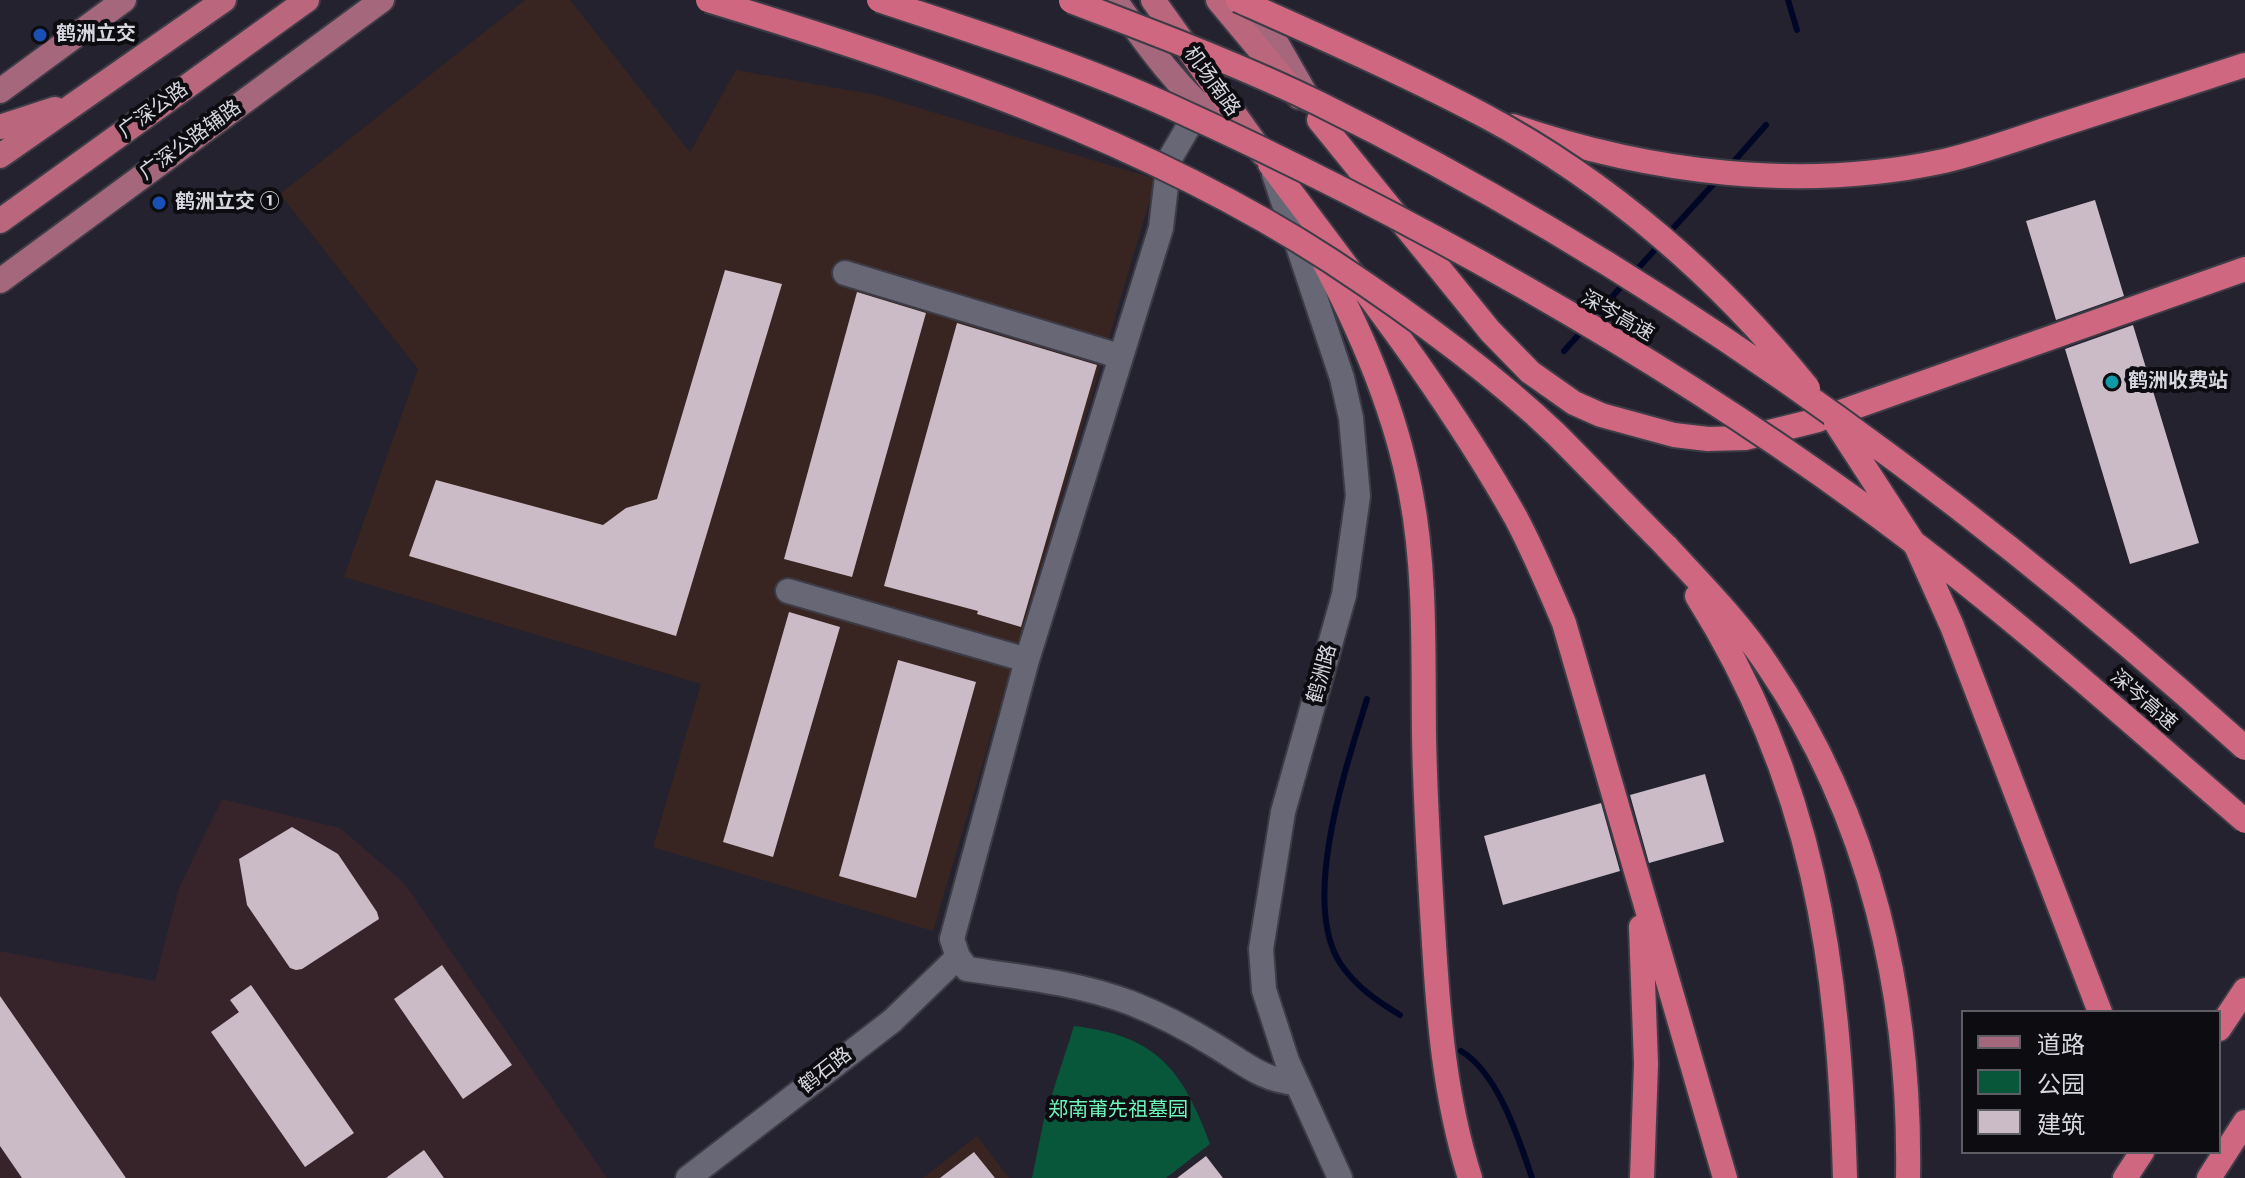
<!DOCTYPE html>
<meta charset="utf-8">
<style>
body{margin:0}
#map{position:relative;width:2245px;height:1178px;overflow:hidden;background:#23222e;font-family:Roboto,"Noto Sans SC",sans-serif}
canvas{display:block}
.legend{position:absolute;left:1961px;top:1010px;width:260px;height:144px;box-sizing:border-box;background:#0c0c11;border:2px solid #5d5d63;margin:0;padding:10px 14px;list-style:none;font-size:24px;color:#d7d7df}
.legend li{display:flex;align-items:center;gap:16px;height:40px}
.legend b{width:40px;border:2px solid #5d5d63}
</style>
<div id="map">
<canvas width="2245" height="1178"></canvas>
<ul class="legend">
<li><b style="height:10px;background:#a5677b"></b>道路</li>
<li><b style="height:22px;background:#08573b"></b>公园</li>
<li><b style="height:22px;background:#cbbbc6"></b>建筑</li>
</ul>
</div>
<script>
const ctx = document.querySelector('canvas').getContext('2d');
ctx.lineJoin = 'round';
function paint(path, color) { ctx.fillStyle = color; ctx.fill(path, 'evenodd'); }
function stroke(path, color, width, dash) { ctx.strokeStyle = color; ctx.lineWidth = width; ctx.lineCap = dash ? 'butt' : 'round'; ctx.setLineDash(dash || []); ctx.stroke(path); }
function write(font, color, halo, rows, align = 'center') {
  ctx.font = font + ' Roboto,"Noto Sans SC",sans-serif'; ctx.lineWidth = 8; ctx.setLineDash([]); ctx.textBaseline = 'middle'; ctx.strokeStyle = halo; ctx.fillStyle = color; for (const [text, x, y, turn = 0] of rows) {
    ctx.save(); ctx.translate(x, y); ctx.rotate((+turn || 0) * Math.PI / 180); ctx.textAlign = isNaN(turn) ? turn : align; if (halo) ctx.strokeText(text, 0, 0); ctx.fillText(text, 0, 0); ctx.restore();
  }
}
paint(new Path2D(`
 M222 799 340 828 404 883 607 1178H0V951L155 981 179 888Z`), '#37242b');
paint(new Path2D(`
 M525 0H570L690 152 736 70 876 95 1156 179 933 931 653 847 701 684 344 577 418 369 280 194Z
 M977 1136 1009 1178H923Z`), '#382521');
paint(new Path2D(`
 M1074 1026C1158 1036 1182 1070 1210 1144L1166 1178H1032L1044 1119Z`), '#08573b');
stroke(new Path2D(`
 M1788 0 1797 30
 M1729 167 1766 125
 M1667 235 1719 178
 M1633 274 1660 244
 M1593 319 1625 282
 M1564 351 1583 330
 M1367 699C1347 764 1300 900 1340 963 1355 986 1377 1001 1400 1015
 M1461 1051C1498 1073 1519 1139 1532 1178`), '#000726', 6);
paint(new Path2D(`
 M2095 200 2124 296 2056 320 2026 221Z
 M725 270 782 284 676 636 409 556 436 480 603 525 626 508 657 499Z
 M857 292 926 313 852 577 784 559Z
 M957 323 1097 365 1021 627 977 614 978 611 884 586Z
 M2133 325 2199 543 2130 564 2065 349Z
 M789 612 840 627 773 857 723 842Z
 M898 660 976 682 916 898 839 876Z
 M1705 774 1724 842 1649 863 1630 795Z
 M1601 803 1620 871 1503 905 1484 836Z
 M292 827 338 854 377 912 379 919 302 969 296 970 290 968 247 905 239 859Z
 M442 965 512 1065 463 1099 394 999Z
 M251 985 354 1133 305 1167 211 1032 239 1012 230 1000Z
 M0 996 126 1178H22L0 1146Z
 M424 1150 444 1178H386Z
 M974 1152 995 1178H940Z
 M1206 1156 1223 1178H1177Z`), '#cbbbc6');
const minor = new Path2D(`
 M1200 107 1169 160 1161 228 1027 660 952 939 958 957 967 969C1022 977 1078 983 1131 1003 1159 1014 1188 1029 1214 1045 1243 1062 1261 1080 1296 1083
 M1274 174 1342 378 1351 418 1358 496 1344 595 1283 812 1261 949 1264 990 1287 1061 1340 1178
 M845 273 1119 356
 M788 591 1027 660
 M688 1178 892 1021 958 957`);
const primary = new Path2D(`
 M1115 0C1148 47 1180 91 1225 128
 M1252 0 1309 100
 M0 91 124 0
 M0 281 382 0`);
const trunk = new Path2D(`
 M1153 0 1263 154
 M1218 0 1299 97
 M0 127 55 109
 M0 156 224 0
 M0 221 307 0`);
const motorway = new Path2D(`
 M1319 120 1490 331 1530 372 1574 403 1601 415 1674 435 1708 439 1745 438 1818 420 2245 269
 M1513 126C1650 173 1801 192 1944 161 1983 152 2022 137 2060 125 2122 105 2183 85 2245 65
 M1270 164C1356 279 1446 393 1516 518 1534 552 1549 588 1564 623L1725 1178
 M1316 247C1358 324 1395 407 1411 494 1426 572 1423 655 1424 735 1425 799 1429 863 1433 928 1438 1013 1444 1096 1470 1178
 M1666 546C1702 585 1739 622 1768 666 1871 818 1911 996 1908 1178
 M1697 596C1814 782 1839 963 1845 1178
 M2032 835 2100 1012
 M1641 927 1646 1064 1642 1178
 M2219 1029 2245 990
 M2125 1178 2142 1152
 M2209 1178 2245 1122`);
stroke(minor, '#3d3c46', 28);
stroke(primary, '#3d3c46', 28);
stroke(trunk, '#3d3c46', 28);
stroke(motorway, '#3d3c46', 28);
stroke(minor, '#686776', 24);
stroke(primary, '#a5677b', 24);
stroke(trunk, '#ba677d', 24);
stroke(motorway, '#ce677f', 24);
const motorwayBridge = new Path2D(`
 M708 0C922 65 1142 138 1331 261 1407 311 1490 371 1556 434 1593 471 1629 509 1666 546
 M879 0C975 32 1074 63 1167 105 1405 213 1648 349 1859 502 1995 600 2119 712 2245 821
 M1238 0C1321 37 1405 74 1485 116 1609 182 1720 279 1808 388
 M1071 1C1154 33 1238 64 1318 103 1657 270 1966 496 2245 748
 M1836 423 1917 548 1952 626 2032 835`);
stroke(motorwayBridge, '#3d3c46', 28, []);
stroke(motorwayBridge, '#ce677f', 24);
for (const [x, y, r, color] of [
 [40,35,8,"#1a4fb4"],
 [159,203,8,"#1a4fb4"],
 [2112,382,8,"#0f9aa8"]
]) { const dot = new Path2D(); dot.arc(x, y, r, 0, 2 * Math.PI); ctx.fillStyle = color; ctx.fill(dot); stroke(dot, '#0c0c11', 3); }
write('bold 20px', '#d7d7df', '#0c0c11', [
 ["鹤洲立交",56,35],
 ["鹤洲立交 ①",175,203],
 ["鹤洲收费站",2128,382]
], 'left');
write('20px', '#d7d7df', '#0c0c11', [
 ["机场南路",1211,82,54],
 ["广深公路",154,111,-36],
 ["广深公路辅路",191,141,-36],
 ["深岑高速",1617,317,30],
 ["鹤洲路",1323,674,-75],
 ["深岑高速",2143,701,41],
 ["鹤石路",826,1071,-38]
]);
write('20px', '#6ef6ba', '#0c0c11', [
 ["郑南莆先祖墓园",1118,1111]
]);
</script>
